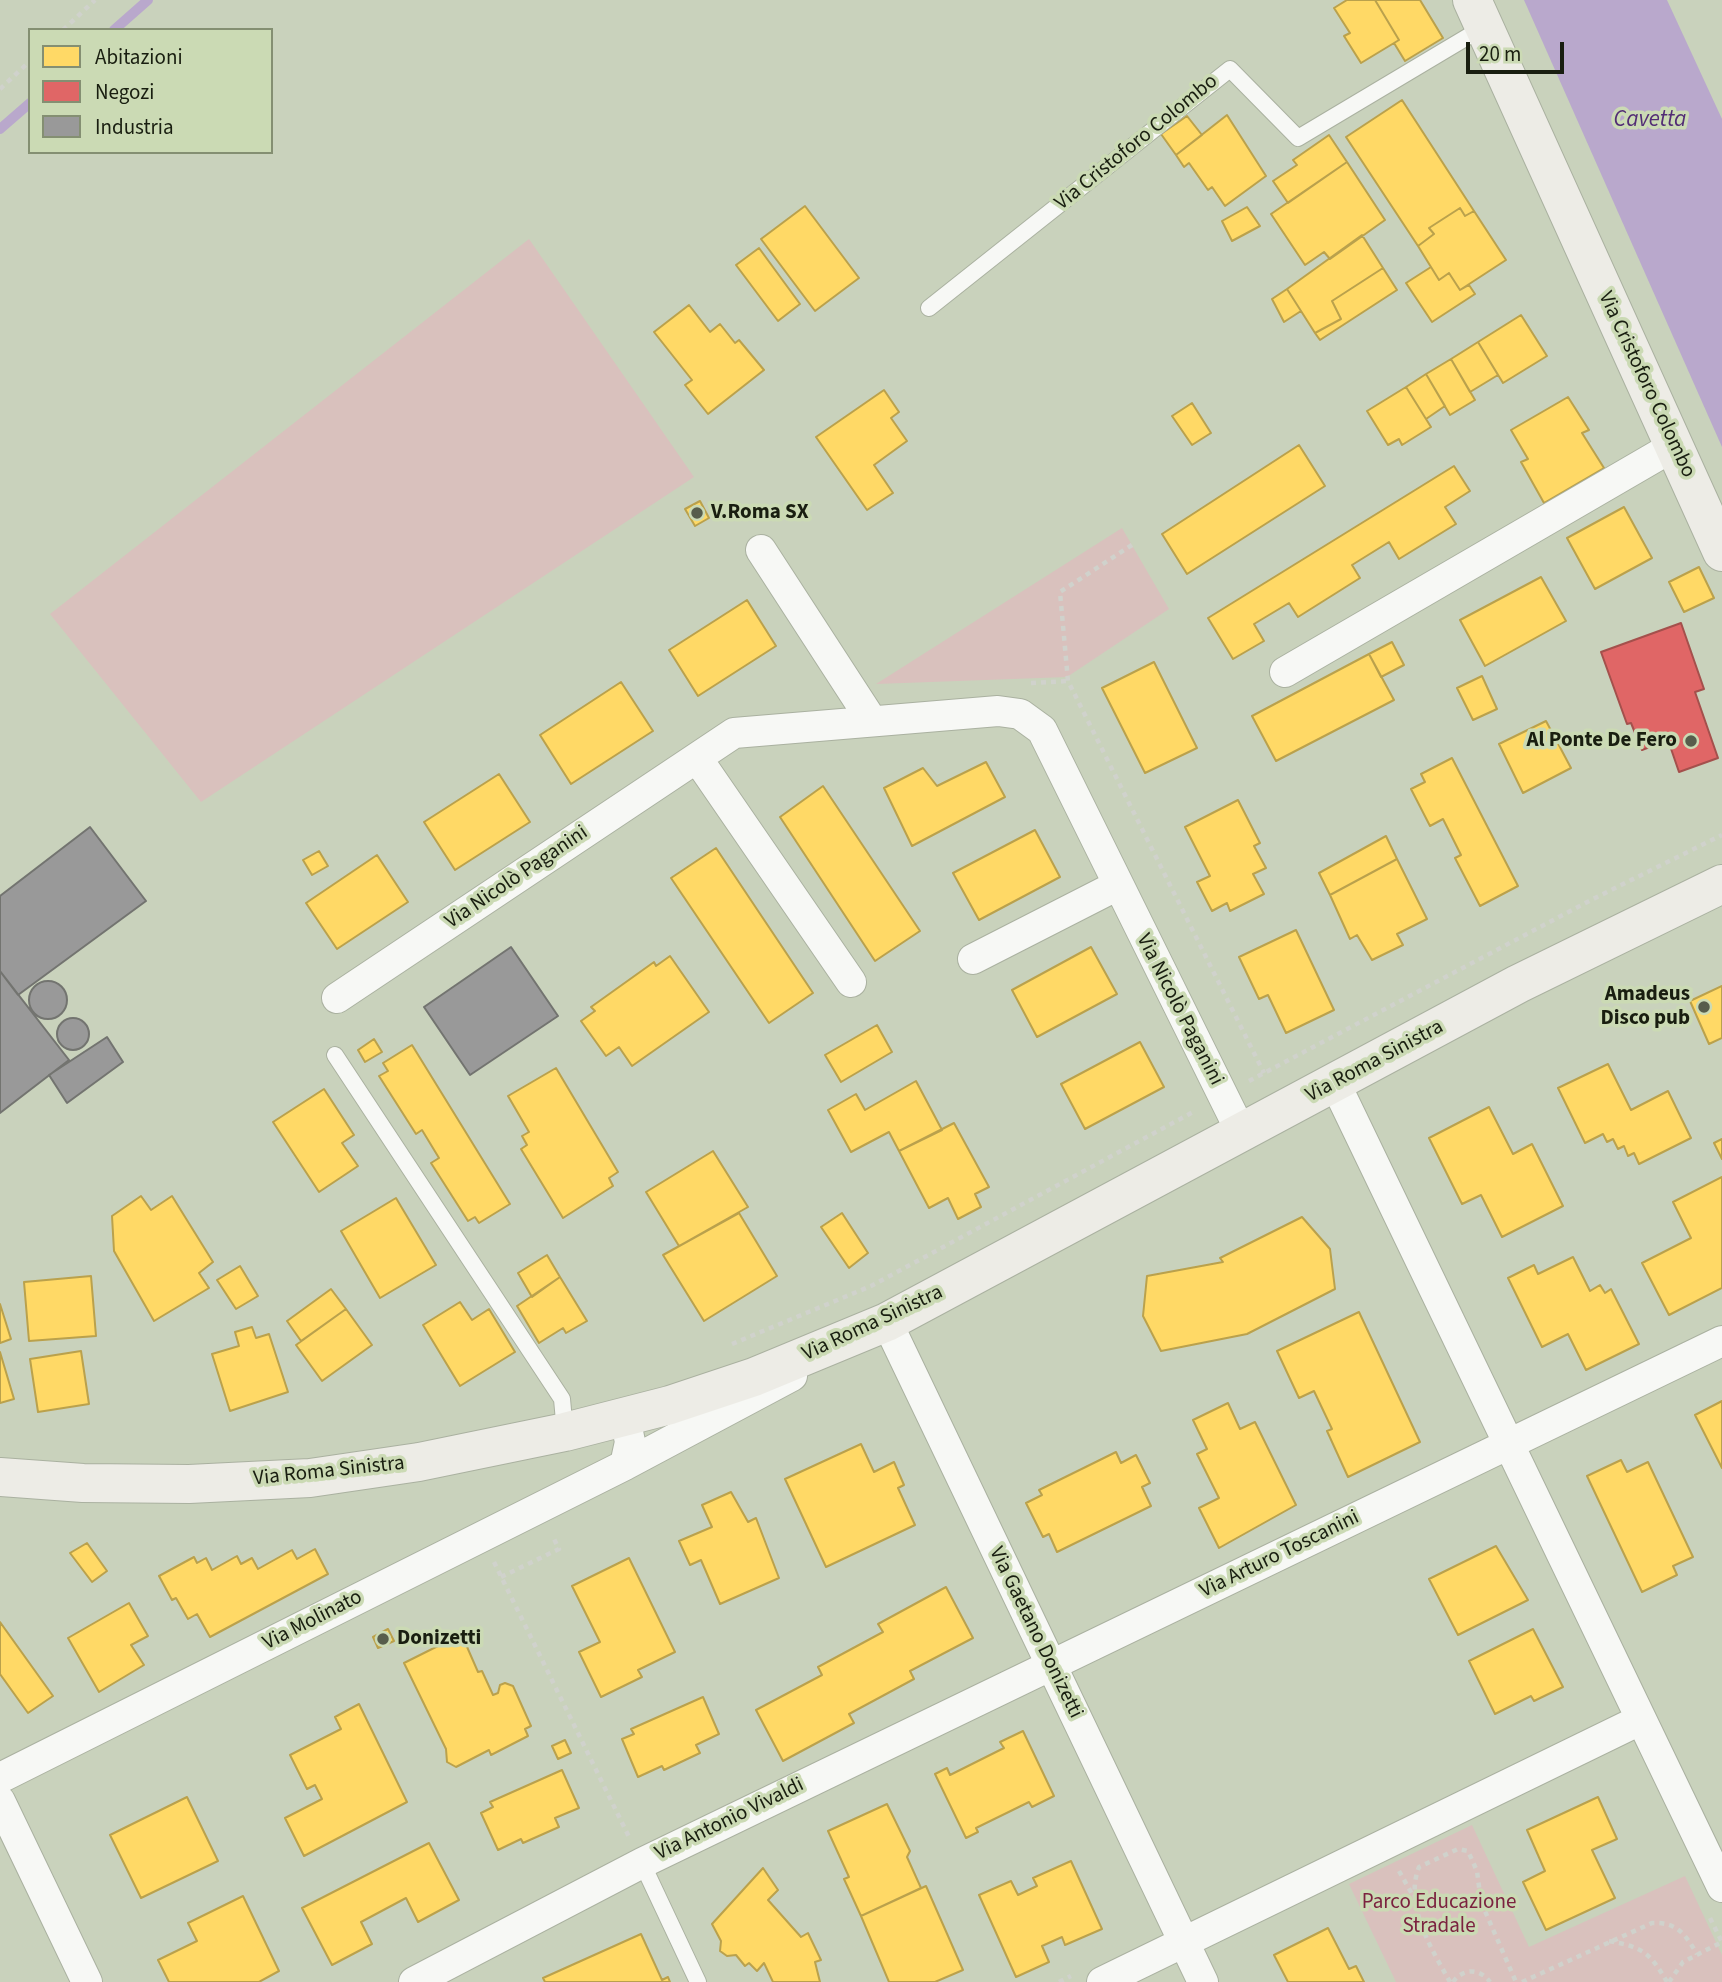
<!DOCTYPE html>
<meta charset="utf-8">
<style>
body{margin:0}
#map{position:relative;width:1722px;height:1982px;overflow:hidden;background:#c9d2bc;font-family:"Source Sans 3",sans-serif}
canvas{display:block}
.legend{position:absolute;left:28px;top:28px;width:245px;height:126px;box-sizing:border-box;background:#cbdab4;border:2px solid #848f72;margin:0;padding:9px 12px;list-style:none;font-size:21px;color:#191e10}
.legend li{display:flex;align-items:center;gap:14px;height:35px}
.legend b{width:35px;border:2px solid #848f72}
.scale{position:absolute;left:1466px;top:42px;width:98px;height:32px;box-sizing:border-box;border:4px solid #191e10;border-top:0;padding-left:9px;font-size:21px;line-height:24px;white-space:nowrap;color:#191e10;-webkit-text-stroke:5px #cbdab4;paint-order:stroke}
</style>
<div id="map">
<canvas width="1722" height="1982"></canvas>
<ul class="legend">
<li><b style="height:19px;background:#ffd966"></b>Abitazioni</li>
<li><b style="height:19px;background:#e06666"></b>Negozi</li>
<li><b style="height:19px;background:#999"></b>Industria</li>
</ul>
<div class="scale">20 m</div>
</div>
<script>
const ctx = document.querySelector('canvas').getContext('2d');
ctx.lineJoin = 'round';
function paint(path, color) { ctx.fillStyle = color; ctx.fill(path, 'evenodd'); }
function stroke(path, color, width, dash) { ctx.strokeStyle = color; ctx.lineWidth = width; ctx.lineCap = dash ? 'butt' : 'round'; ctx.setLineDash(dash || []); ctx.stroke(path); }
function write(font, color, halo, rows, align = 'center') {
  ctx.font = font + ' "Source Sans 3",sans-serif'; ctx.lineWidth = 7; ctx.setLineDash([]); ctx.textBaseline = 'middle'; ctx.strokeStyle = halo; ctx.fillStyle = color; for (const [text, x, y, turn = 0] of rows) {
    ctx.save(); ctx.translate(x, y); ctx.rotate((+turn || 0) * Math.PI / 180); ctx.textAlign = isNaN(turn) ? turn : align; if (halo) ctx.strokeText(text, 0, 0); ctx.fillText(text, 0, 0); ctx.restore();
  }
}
paint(new Path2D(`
 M529 239 694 477 201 802 50 614Z
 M1122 528 1169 609 1067 677 876 684Z
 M1472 1825 1529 1947 1685 1876 1722 1955V1982H1396L1349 1884Z`), '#d9c1bd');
paint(new Path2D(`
 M1524 0H1667L1722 119V447Z`), '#b9a8cc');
const homes = new Path2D(`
 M1347 0H1375L1399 40 1361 63 1344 36 1350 33 1334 8Z
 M1375 0H1420L1443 38 1405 61 1394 43 1399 40Z
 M1402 100 1474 211 1465 216 1460 208 1429 228 1434 234 1418 246 1346 137Z
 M1227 115 1266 176 1225 206 1212 187 1208 190 1189 163 1184 167 1176 155Z
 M1187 116 1202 135 1176 155 1161 134Z
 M1329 135 1347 162 1288 203 1273 181 1297 165 1293 160Z
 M1347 162 1385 220 1330 259 1324 252 1305 265 1271 214Z
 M805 206 859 278 815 311 761 239Z
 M1247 207 1260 226 1232 241 1222 221Z
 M1460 208 1465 216 1474 211 1506 260 1460 290 1449 273 1439 280 1418 246 1434 234 1429 228Z
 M1362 235 1383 268 1332 301 1341 319 1315 333 1287 289Z
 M759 248 800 304 778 321 736 265Z
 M1431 267 1439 280 1449 273 1460 290 1469 285 1475 294 1432 322 1406 283Z
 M1383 268 1397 290 1320 340 1315 333 1341 319 1332 301Z
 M1287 289 1301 311 1284 322 1272 299Z
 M689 305 710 332 720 324 735 343 739 340 764 370 708 414 685 385 692 380 654 332Z
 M1521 315 1547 356 1503 383 1478 342Z
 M1478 342 1498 375 1470 392 1451 359Z
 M1451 359 1475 400 1450 415 1426 374Z
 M1426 374 1445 406 1426 419 1406 387Z
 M1406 387 1431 427 1402 445 1399 439 1388 445 1367 411Z
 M884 390 899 412 891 418 907 441 874 465 893 493 867 510 816 437Z
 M1568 397 1589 430 1582 433 1604 468 1544 503 1521 462 1528 459 1511 430Z
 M1192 403 1211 433 1192 445 1172 416Z
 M1299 445 1325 486 1187 574 1162 534Z
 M1454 466 1470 491 1445 507 1456 524 1399 559 1389 542 1352 565 1360 578 1298 617 1289 603 1254 624 1264 641 1233 659 1208 618Z
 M700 501 709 518 695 526 685 509Z
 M1624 507 1652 558 1595 589 1567 538Z
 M1699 567 1714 598 1684 612 1669 582Z
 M1541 577 1566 621 1485 666 1460 620Z
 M747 600 776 646 698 696 669 650Z
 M1392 642 1404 665 1381 677 1369 654Z
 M1369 654 1394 700 1276 761 1252 716Z
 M1154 662 1197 748 1145 773 1102 688Z
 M1482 676 1497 709 1473 720 1457 688Z
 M621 682 653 731 571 784 540 735Z
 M1546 721 1571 768 1523 793 1499 744Z
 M1452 758 1518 886 1480 906 1455 858 1461 855 1443 819 1430 826 1411 789 1425 782 1421 774Z
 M986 762 1005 797 912 846 884 788 923 768 937 786Z
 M499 774 530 822 455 870 424 822Z
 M823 786 920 931 875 961 780 817Z
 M1238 800 1260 843 1254 846 1266 868 1253 874 1264 894 1230 911 1227 903 1212 911 1197 882 1210 876 1185 827Z
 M1035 830 1060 877 979 920 953 873Z
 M1386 836 1397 859 1330 895 1319 873Z
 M716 848 813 993 769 1023 671 878Z
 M319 851 328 866 312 875 303 860Z
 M377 855 408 902 337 949 306 903Z
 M1397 859 1427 919 1397 934 1403 945 1372 960 1357 935 1350 939 1330 895Z
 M1296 930 1334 1010 1286 1033 1268 995 1259 999 1239 957Z
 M1091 947 1117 994 1037 1037 1012 990Z
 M670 956 709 1012 632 1066 619 1047 606 1056 581 1021 595 1011 591 1007 654 962 656 966Z
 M1722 986V1038L1709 1044 1690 1001Z
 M877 1025 892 1052 841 1082 825 1055Z
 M374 1039 382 1052 365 1062 358 1050Z
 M1140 1042 1164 1087 1085 1129 1061 1084Z
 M412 1045 510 1204 479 1223 475 1217 468 1221 431 1163 439 1158 422 1130 416 1134 379 1076 388 1071 383 1063Z
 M1608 1064 1631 1110 1668 1091 1691 1138 1639 1164 1634 1153 1628 1156 1624 1146 1618 1149 1613 1139 1607 1142 1603 1134 1585 1143 1558 1088Z
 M556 1068 618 1172 609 1178 613 1186 563 1218 521 1149 527 1145 522 1136 529 1132 508 1096Z
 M916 1081 942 1130 899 1151 889 1132 851 1152 828 1110 856 1094 865 1110Z
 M324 1089 354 1135 342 1143 358 1166 319 1192 273 1122Z
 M1489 1107 1513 1154 1532 1144 1563 1206 1502 1237 1481 1195 1462 1204 1429 1138Z
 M954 1123 989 1187 975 1194 981 1207 958 1219 948 1198 929 1208 899 1151Z
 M1722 1139V1159L1714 1143Z
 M713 1151 748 1207 679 1246 646 1192Z
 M1722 1177V1288L1669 1315 1642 1263 1691 1238 1673 1202Z
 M141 1196 151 1210 172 1196 213 1262 199 1273 209 1288 154 1321 114 1251 112 1216Z
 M396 1198 436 1265 380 1298 341 1231Z
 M739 1213 777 1276 704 1321 663 1255Z
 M842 1213 868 1253 849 1268 821 1227Z
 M1302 1217 1330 1249 1335 1289 1247 1334 1161 1351 1143 1316 1147 1276 1223 1262 1220 1258Z
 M547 1255 560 1277 532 1297 518 1273Z
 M1573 1257 1590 1291 1600 1285 1605 1293 1611 1289 1639 1344 1586 1370 1568 1334 1542 1347 1508 1278 1534 1265 1538 1274Z
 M240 1266 258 1296 236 1309 217 1280Z
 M91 1276 96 1336 29 1341 24 1282Z
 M560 1277 587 1321 566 1333 563 1328 539 1343 517 1306Z
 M331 1289 346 1309 301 1341 287 1321Z
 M460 1302 472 1320 489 1309 515 1352 460 1386 423 1325Z
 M0 1304 11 1339 0 1343Z
 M346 1309 372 1345 322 1381 296 1345Z
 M1359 1312 1420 1442 1348 1477 1327 1431 1332 1429 1314 1391 1299 1398 1277 1351Z
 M252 1327 256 1338 269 1334 288 1392 230 1411 212 1354 239 1346 235 1332Z
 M81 1351 89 1404 38 1412 30 1359Z
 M0 1352 14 1399 0 1403Z
 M1722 1401V1468L1695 1415Z
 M1228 1403 1240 1429 1255 1422 1296 1505 1219 1548 1199 1508 1219 1498 1197 1454 1207 1449 1193 1420Z
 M861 1444 874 1472 894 1462 904 1485 898 1488 915 1525 826 1567 785 1479Z
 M1116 1452 1121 1463 1136 1455 1150 1483 1142 1487 1151 1506 1057 1552 1049 1534 1043 1537 1026 1503 1042 1495 1039 1490Z
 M1621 1460 1627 1472 1648 1462 1693 1557 1673 1566 1677 1575 1642 1592 1587 1476Z
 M731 1492 748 1522 756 1518 779 1578 720 1604 701 1560 690 1565 679 1541 712 1527 702 1505Z
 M87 1543 107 1571 92 1582 70 1553Z
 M1496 1546 1528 1600 1458 1635 1429 1579Z
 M315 1549 328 1574 210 1637 197 1614 188 1619 176 1598 172 1600 159 1576 194 1557 197 1563 206 1558 212 1570 237 1556 241 1564 252 1558 258 1569 292 1550 297 1559Z
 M629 1558 675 1652 638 1670 642 1677 601 1697 579 1652 600 1642 572 1586Z
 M946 1587 973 1638 910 1671 914 1679 849 1714 854 1723 783 1761 756 1710 822 1675 818 1667 883 1632 878 1624Z
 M129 1603 148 1636 131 1645 144 1665 99 1692 68 1638Z
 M0 1622 53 1696 28 1713 0 1674Z
 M388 1629 394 1641 378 1648 373 1637Z
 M1533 1629 1563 1687 1534 1701 1531 1696 1495 1714 1469 1661Z
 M456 1637 464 1640 478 1672 482 1671 493 1695 498 1693 500 1685 505 1683 513 1686 531 1726 525 1729 528 1736 491 1755 489 1750 456 1767 447 1762 446 1749 404 1663Z
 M703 1697 719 1734 696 1745 700 1753 664 1770 662 1766 638 1777 622 1739 634 1734 631 1729Z
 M359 1704 407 1802 304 1856 285 1818 322 1799 315 1785 307 1789 290 1755 341 1729 335 1717Z
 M1023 1731 1054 1796 1032 1807 1029 1802 976 1828 978 1832 966 1838 935 1774 947 1768 950 1775 1004 1748 1000 1742Z
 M565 1740 571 1753 558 1759 552 1746Z
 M562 1770 579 1808 555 1818 559 1827 523 1843 521 1839 498 1850 481 1813 493 1807 490 1802Z
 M187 1797 218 1861 141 1898 110 1835Z
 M1598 1797 1617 1839 1592 1850 1615 1898 1546 1930 1523 1882 1545 1871 1527 1830Z
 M887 1804 910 1851 907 1857 921 1888 861 1916 844 1879 849 1877 828 1831Z
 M429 1843 459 1900 418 1922 406 1898 361 1922 372 1944 332 1965 302 1908Z
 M1071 1861 1102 1929 1065 1945 1062 1937 1042 1946 1049 1962 1016 1977 979 1895 1011 1881 1018 1895 1037 1886 1033 1878Z
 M763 1868 778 1890 768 1900 801 1937 808 1933 821 1960 815 1962 820 1982H773L764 1963 757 1971 749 1963 745 1966 736 1955 727 1956 720 1951 721 1941 712 1924Z
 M926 1886 963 1970 935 1982H889L861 1916Z
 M243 1896 279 1971 259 1982H169L158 1960 197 1941 188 1923Z
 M1328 1928 1349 1969 1356 1966 1364 1982H1288L1274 1955Z
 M641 1934 662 1980 668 1977 670 1982H545L543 1978Z`);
paint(homes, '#ffd966');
stroke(homes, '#baa14c', 2);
const shops = new Path2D(`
 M1681 623 1704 689 1695 692 1718 758 1679 772 1668 740 1642 750 1631 723 1627 724 1601 652Z`);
paint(shops, '#e06666');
stroke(shops, '#a4504c', 2);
const industry = new Path2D(`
 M90 827 146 901 18 995 0 971V896Z
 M511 947 558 1016 470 1075 424 1007Z
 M0 971 69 1060 0 1113Z
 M29 1000a19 19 0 1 1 38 0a19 19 0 1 1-38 0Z
 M57 1034a16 16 0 1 1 32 0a16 16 0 1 1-32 0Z
 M107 1037 123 1062 67 1103 49 1075Z`);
paint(industry, '#999');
stroke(industry, '#737470', 2);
stroke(new Path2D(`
 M114 30 148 0
 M0 129 30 103`), '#b9a8cc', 10);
const lane = new Path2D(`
 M929 308 1230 69 1298 138 1484 27
 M335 1055 562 1399 565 1432
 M642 1863 698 1982`);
const street = new Path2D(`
 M761 550 872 721
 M1285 672 1674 446
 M697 758 851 982
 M973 959 1116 886
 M337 998 734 733 998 711 1020 714 1042 730 1242 1134
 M1335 1083 1722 1887
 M869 1333 887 1322 1203 1982
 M625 1465 792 1376
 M0 1778 625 1465 630 1442 625 1417
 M0 1801 87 1982
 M414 1982 642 1863 1722 1341
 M1102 1982 1640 1720`);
const secondary = new Path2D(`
 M1472 0 1722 552
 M0 1477 83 1483 189 1484 310 1478 419 1462 565 1432 670 1405 754 1377 887 1322 1518 984 1722 884`);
stroke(lane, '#aab1a0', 18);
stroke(street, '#aab1a0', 32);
stroke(secondary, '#aab1a0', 40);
stroke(new Path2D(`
 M63 30 95 0
 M0 89 30 61
 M1132 545 1060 592 1068 681 1264 1073
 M1031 683 1068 681
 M1249 1081 1593 899 1722 835
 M732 1344 871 1286 1195 1111
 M494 1562 629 1837
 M501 1577 559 1549 553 1537
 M1399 1871 1412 1894
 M1609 1941C1643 1947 1650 1953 1667 1982
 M1059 1982 1071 1976
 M1450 1982C1431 1948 1404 1905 1419 1867L1458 1849 1468 1851 1477 1871 1481 1902 1516 1982
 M1453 1982C1463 1968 1480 1968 1490 1982
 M1522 1982 1652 1923C1677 1922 1685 1934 1697 1954
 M1669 1982 1683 1962 1722 1942 1709 1916`), '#d0d2cc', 4.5, [5, 5]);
stroke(lane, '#f7f8f5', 16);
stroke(street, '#f7f8f5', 30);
stroke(secondary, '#edece6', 38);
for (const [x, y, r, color] of [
 [697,513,7,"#575d4c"],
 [1691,741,7,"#575d4c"],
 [1704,1007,7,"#575d4c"],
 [383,1639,7,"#575d4c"]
]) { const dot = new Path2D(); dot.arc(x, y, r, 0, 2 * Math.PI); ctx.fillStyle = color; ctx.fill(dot); stroke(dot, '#cbdab4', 2.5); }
write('21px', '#191e10', '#cbdab4', [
 ["Via Cristoforo Colombo",1137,143,-39],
 ["Via Cristoforo Colombo",1646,385,65],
 ["Via Nicolò Paganini",517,878,-34],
 ["Via Nicolò Paganini",1179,1010,63],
 ["Via Roma Sinistra",1375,1062,-28],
 ["Via Roma Sinistra",873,1324,-25],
 ["Via Roma Sinistra",329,1472,-6],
 ["Via Arturo Toscanini",1280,1555,-26],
 ["Via Molinato",313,1621,-27],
 ["Via Gaetano Donizetti",1035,1633,64],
 ["Via Antonio Vivaldi",730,1820,-26]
]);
write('bold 21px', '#191e10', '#cbdab4', [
 ["V.Roma SX",711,513],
 ["Al Ponte De Fero",1677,741,"right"],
 ["Amadeus",1690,995,"right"],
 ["Disco pub",1690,1019,"right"],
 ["Donizetti",397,1639]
], 'left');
write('21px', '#7b233f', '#cbdab4', [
 ["Parco Educazione",1439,1903],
 ["Stradale",1439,1927]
]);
write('italic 23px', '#522c75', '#cbdab4', [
 ["Cavetta",1650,121]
]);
</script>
